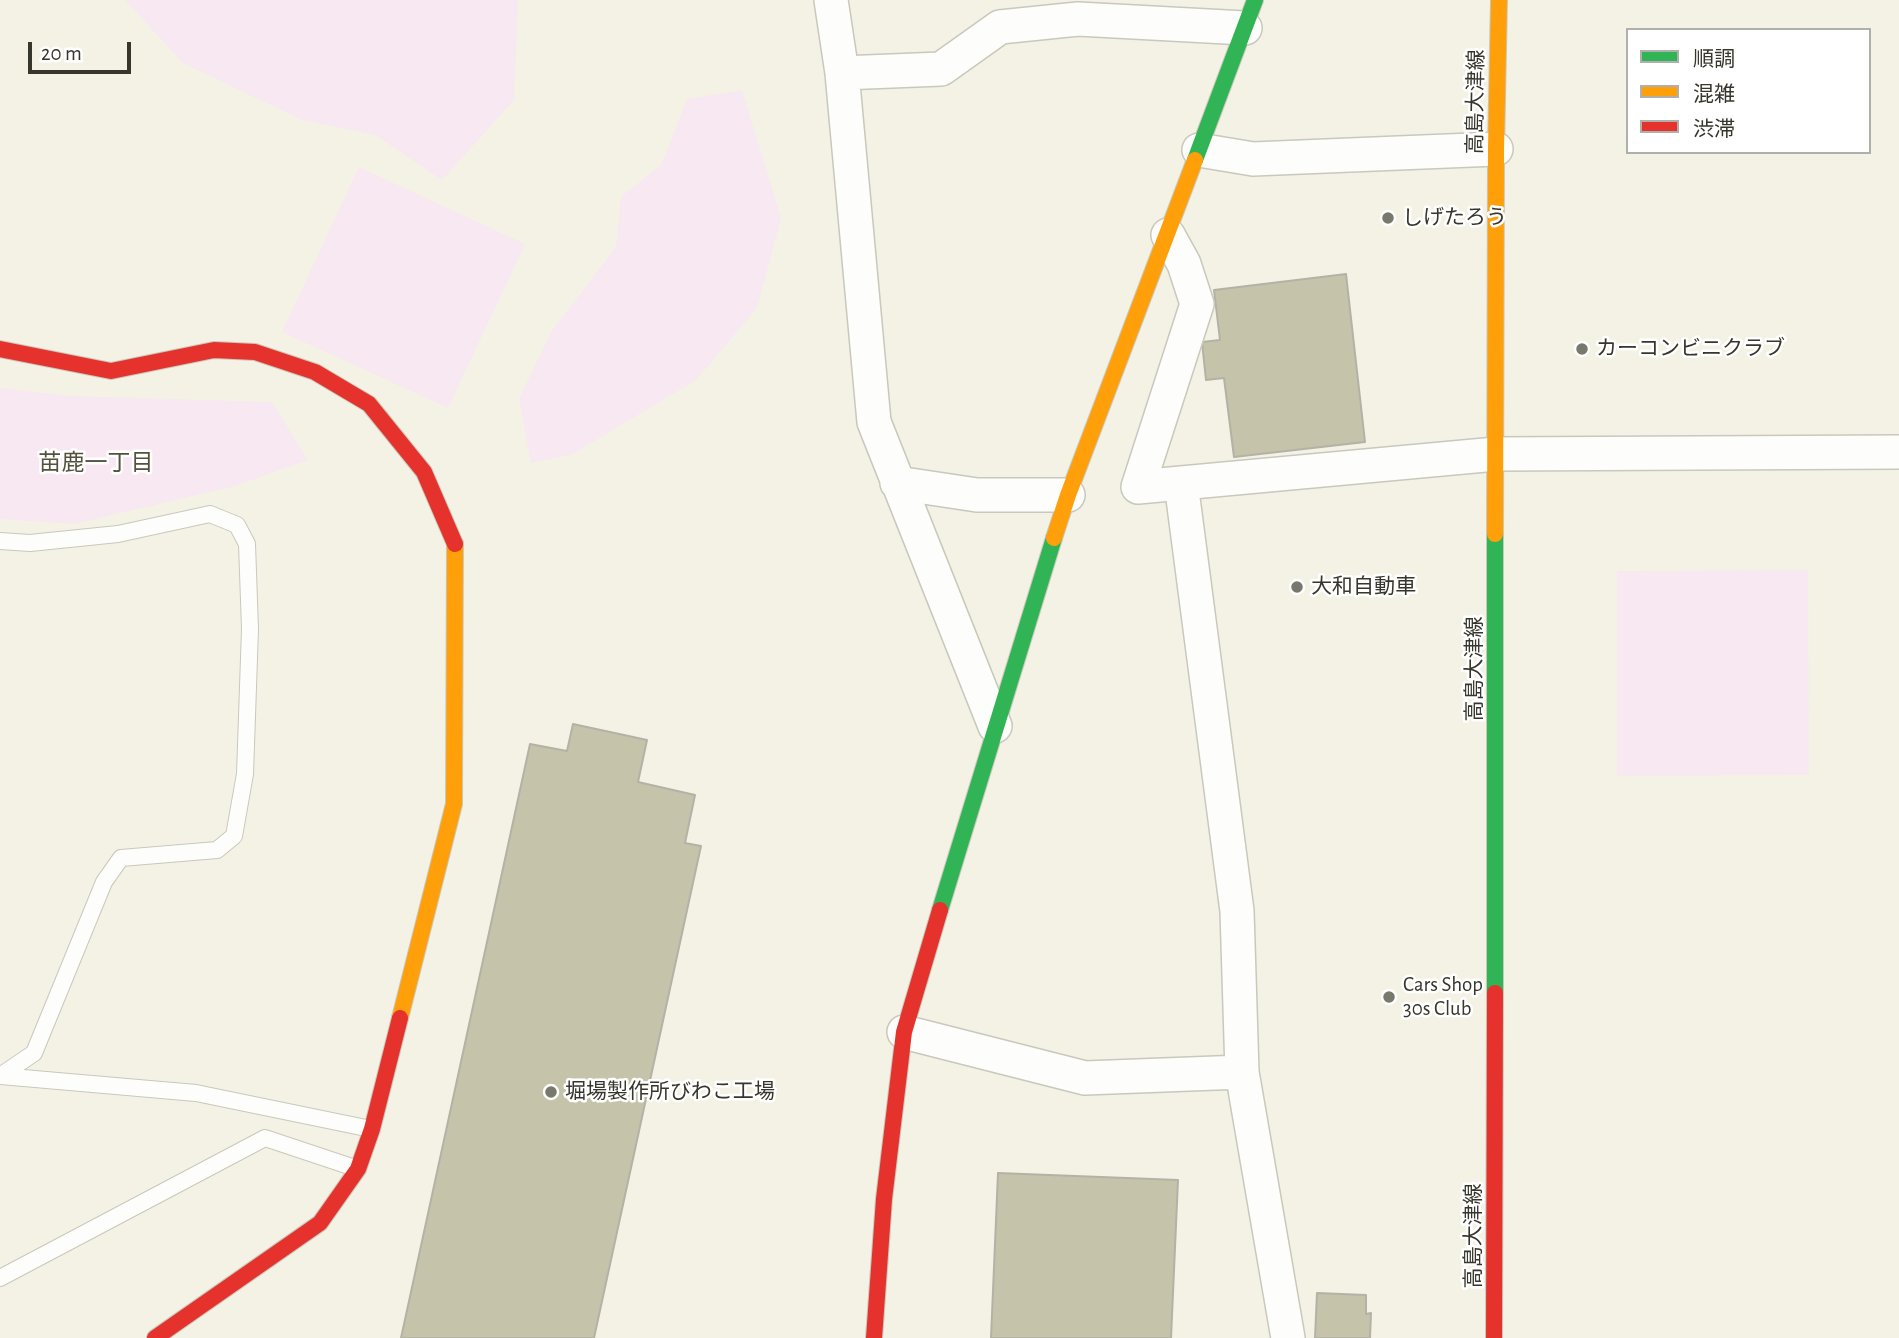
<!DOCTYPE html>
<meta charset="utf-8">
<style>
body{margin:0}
#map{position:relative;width:1899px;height:1338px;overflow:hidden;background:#f4f2e4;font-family:"Alegreya Sans","Noto Sans JP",sans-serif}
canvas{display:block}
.legend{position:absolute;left:1626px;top:28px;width:245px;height:126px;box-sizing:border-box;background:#fff;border:2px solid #afafab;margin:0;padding:9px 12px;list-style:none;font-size:21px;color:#37362c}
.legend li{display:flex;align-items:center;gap:14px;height:35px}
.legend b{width:35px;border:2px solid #afafab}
.scale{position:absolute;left:28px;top:42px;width:103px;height:32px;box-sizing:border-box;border:4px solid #37362c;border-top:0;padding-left:9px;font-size:21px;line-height:24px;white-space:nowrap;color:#37362c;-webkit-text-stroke:5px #fff;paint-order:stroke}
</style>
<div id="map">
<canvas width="1899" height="1338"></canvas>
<ul class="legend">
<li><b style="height:9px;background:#30b455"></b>順調</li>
<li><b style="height:9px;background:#ff9f0a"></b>混雑</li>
<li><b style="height:9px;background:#e5322d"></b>渋滞</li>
</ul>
<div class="scale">20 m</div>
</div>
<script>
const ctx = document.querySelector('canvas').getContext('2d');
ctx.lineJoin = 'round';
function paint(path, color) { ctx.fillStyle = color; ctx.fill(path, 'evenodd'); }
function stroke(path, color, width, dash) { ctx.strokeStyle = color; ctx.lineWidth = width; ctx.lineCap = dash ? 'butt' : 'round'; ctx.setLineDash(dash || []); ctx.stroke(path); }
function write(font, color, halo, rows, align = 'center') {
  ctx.font = font + ' "Alegreya Sans","Noto Sans JP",sans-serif'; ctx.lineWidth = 5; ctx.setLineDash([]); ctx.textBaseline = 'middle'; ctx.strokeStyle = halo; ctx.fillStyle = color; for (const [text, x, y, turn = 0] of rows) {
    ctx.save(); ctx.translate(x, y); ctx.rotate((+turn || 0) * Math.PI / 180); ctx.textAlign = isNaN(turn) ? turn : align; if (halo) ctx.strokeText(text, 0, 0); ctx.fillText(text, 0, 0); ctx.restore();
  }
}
paint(new Path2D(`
 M125 0H518L514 100 442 180 375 135 302 120 183 63Z
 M742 90 781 218 757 308 696 380 571 455 531 463 519 399 551 332 616 247 621 197 662 164 687 99Z
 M359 167 525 244 448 408 282 332Z
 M0 388 70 396 272 402 308 460 235 486 74 524 0 519Z
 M1808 570 1809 775 1617 776V571Z`), '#f8e8f1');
const building = new Path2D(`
 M1346 274 1365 442 1234 457 1224 378 1206 380 1202 342 1220 340 1214 290Z
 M573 724 647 740 638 782 695 795 685 843 701 846 594 1338H401L530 744 567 751Z
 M998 1173 1178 1180 1171 1338H991Z
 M1317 1293 1366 1295V1314L1371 1313 1370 1338H1315Z`);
paint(building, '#c5c3a9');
stroke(building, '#b3b2a7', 2);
const lane = new Path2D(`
 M0 541 30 543 118 534 210 514 237 525 247 544 250 629 245 774 234 836 217 850 121 858 104 882 34 1053 0 1076
 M0 1076 196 1093 371 1129
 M0 1278 265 1138 358 1169`);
const street = new Path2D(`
 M831 0 842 73 874 422 995 726
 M842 73 941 69 1000 27 1078 19 1245 28
 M1199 150 1253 159 1496 149
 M1168 235 1184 264 1197 304 1138 487 1496 454 1899 452
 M897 483 977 495H1068
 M1181 483 1237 911 1242 1072 1288 1338
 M904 1032 1085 1078 1242 1072`);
const fast = new Path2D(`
 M1195 160 1255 0
 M940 910 1054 538
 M1495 993V534`);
const slow = new Path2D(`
 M1495 534 1496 149 1499 0
 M1054 538 1068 495 1195 160
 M400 1018 454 804 455 544`);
const jam = new Path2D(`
 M0 349 111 371 214 350 255 352 315 372 369 404 424 472 455 544
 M155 1338 320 1223 358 1169 372 1129 400 1018
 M874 1338 884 1199 904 1032 940 910
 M1494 1338 1495 993`);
stroke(lane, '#c9c8bc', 18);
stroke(street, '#c9c8bc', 36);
stroke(fast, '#c9c8bc', 18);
stroke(slow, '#c9c8bc', 18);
stroke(jam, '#c9c8bc', 18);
stroke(lane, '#fdfdfb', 16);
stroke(street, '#fdfdfb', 33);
stroke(fast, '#30b455', 16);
stroke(slow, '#ff9f0a', 16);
stroke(jam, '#e5322d', 16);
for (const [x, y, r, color] of [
 [1388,218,7,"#79786c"],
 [1582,349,7,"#79786c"],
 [1297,587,7,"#79786c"],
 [1389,997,7,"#79786c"],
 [551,1092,7,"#79786c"]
]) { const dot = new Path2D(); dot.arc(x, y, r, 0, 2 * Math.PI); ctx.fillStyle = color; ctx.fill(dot); stroke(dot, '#fff', 2.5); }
write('21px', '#37362c', '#fff', [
 ["高島大津線",1476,102,-89],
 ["高島大津線",1475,669,-90],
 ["高島大津線",1474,1236,-90]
]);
write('21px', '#37362c', '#fff', [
 ["しげたろう",1402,218],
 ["カーコンビニクラブ",1596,349],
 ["大和自動車",1311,587],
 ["Cars Shop",1403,985],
 ["30s Club",1403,1009],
 ["堀場製作所びわこ工場",565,1092]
], 'left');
write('23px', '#54523c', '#fff', [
 ["苗鹿一丁目",96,463]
]);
</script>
